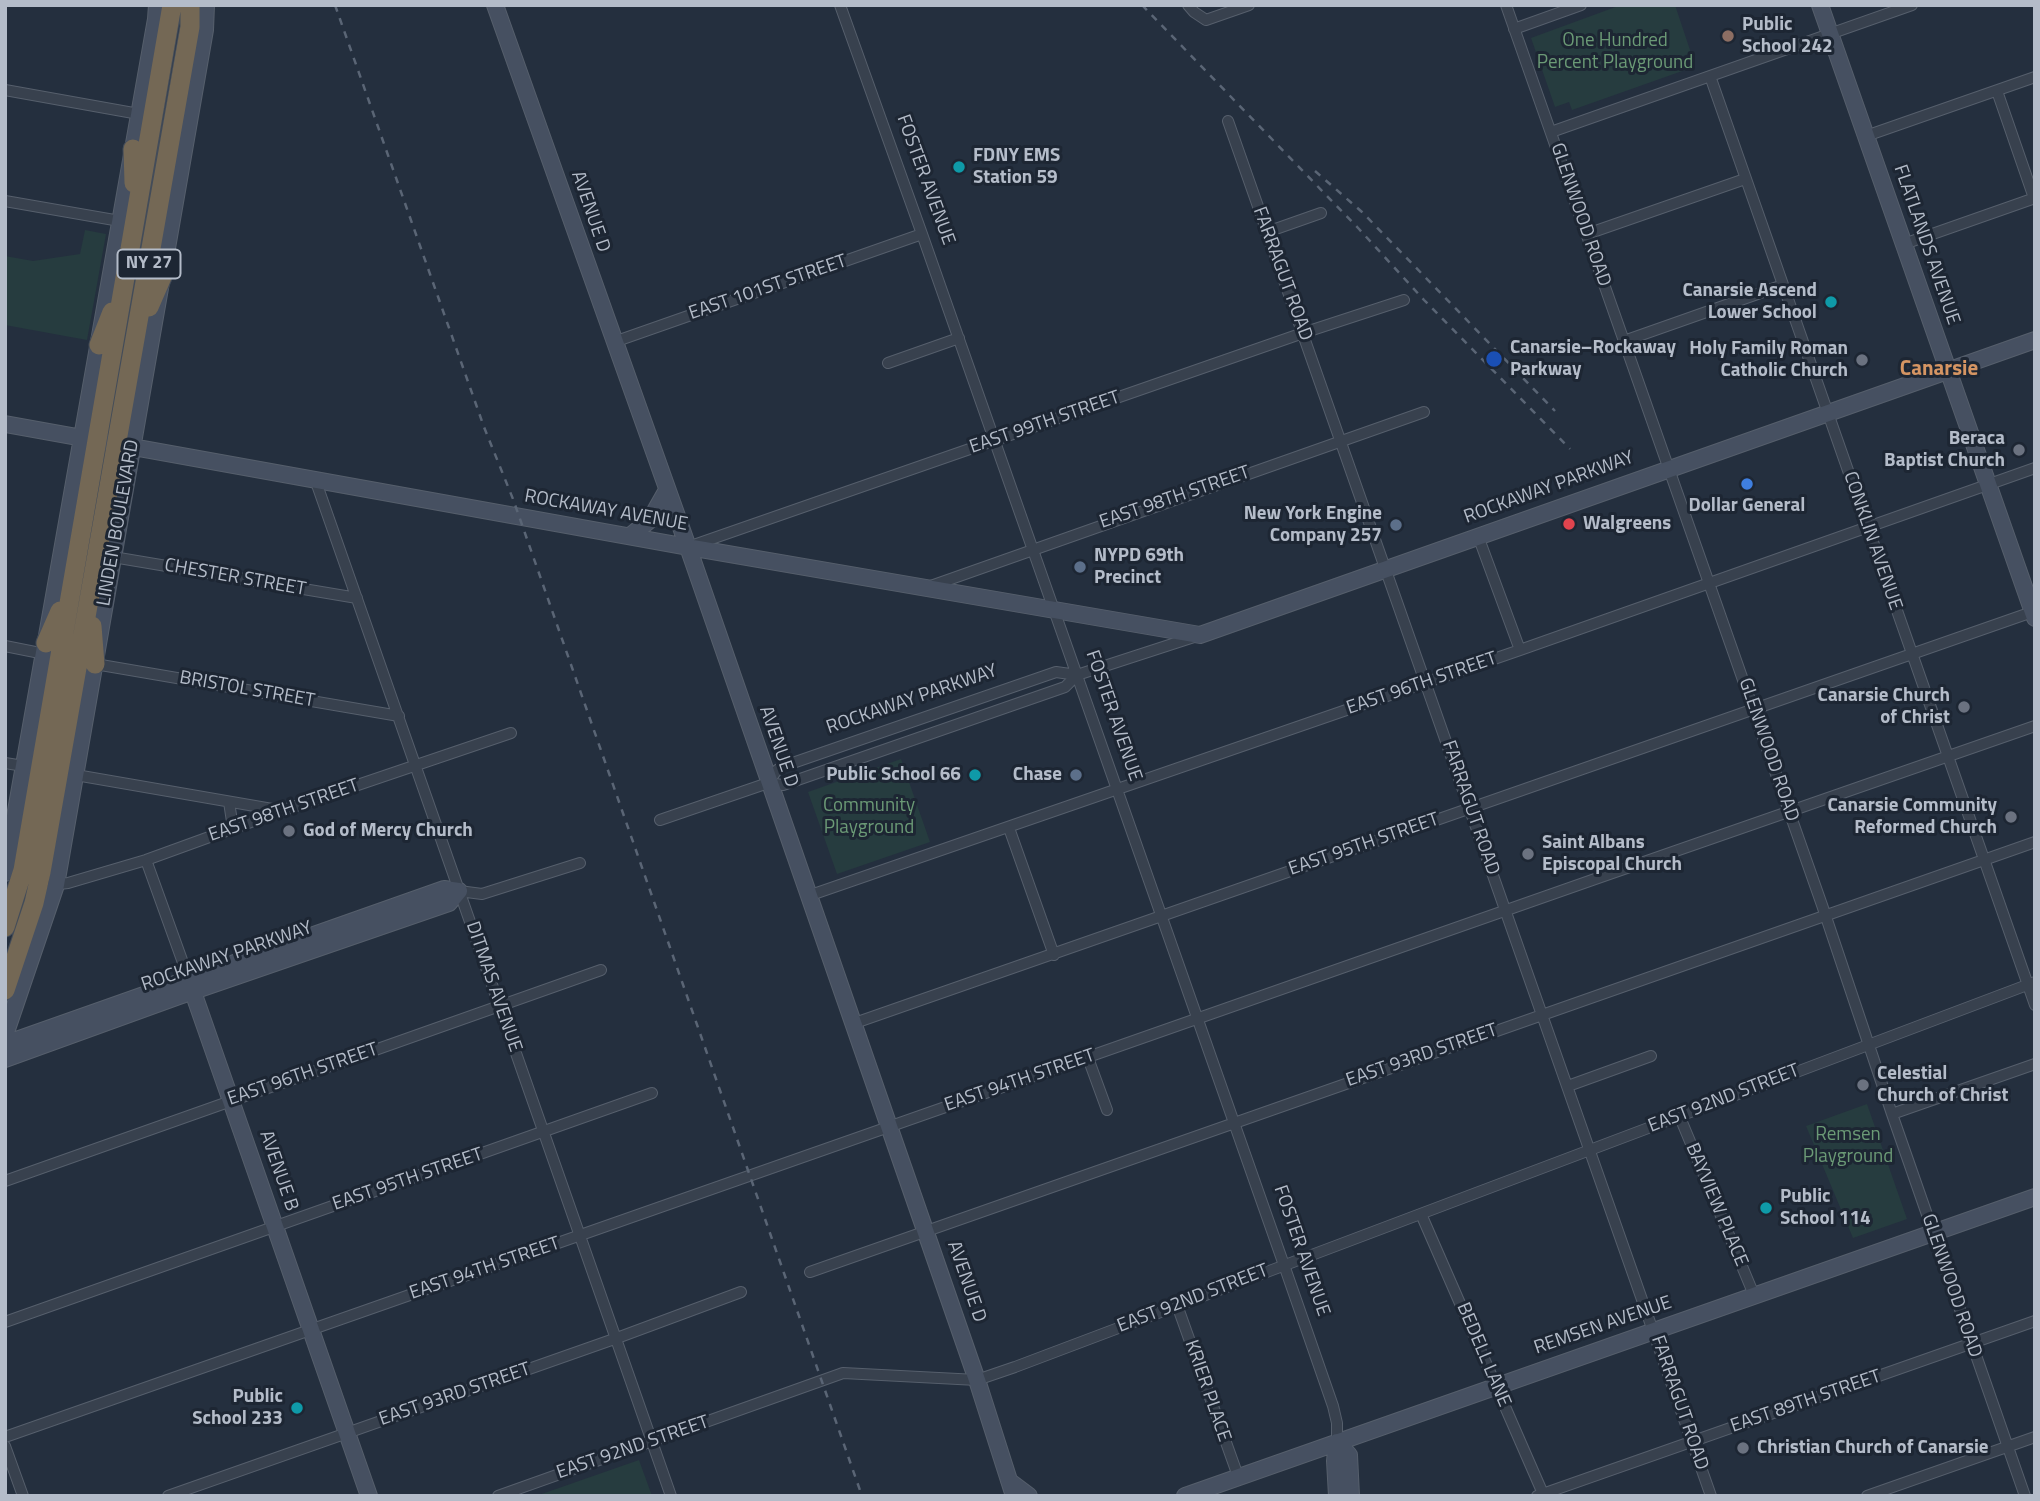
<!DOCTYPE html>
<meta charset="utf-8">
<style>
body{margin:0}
#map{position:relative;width:2040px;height:1501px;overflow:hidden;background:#242f3e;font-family:"Titillium Web",sans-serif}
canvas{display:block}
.frame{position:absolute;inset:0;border:7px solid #b4bcc9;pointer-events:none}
</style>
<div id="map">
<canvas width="2040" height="1501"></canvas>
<div class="frame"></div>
</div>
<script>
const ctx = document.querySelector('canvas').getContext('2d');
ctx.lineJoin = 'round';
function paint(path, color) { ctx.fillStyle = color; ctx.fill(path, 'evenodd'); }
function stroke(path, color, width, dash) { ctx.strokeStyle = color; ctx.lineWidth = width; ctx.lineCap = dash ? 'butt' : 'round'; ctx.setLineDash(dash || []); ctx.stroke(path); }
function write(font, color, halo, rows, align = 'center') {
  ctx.font = font + ' "Titillium Web",sans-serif'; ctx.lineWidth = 6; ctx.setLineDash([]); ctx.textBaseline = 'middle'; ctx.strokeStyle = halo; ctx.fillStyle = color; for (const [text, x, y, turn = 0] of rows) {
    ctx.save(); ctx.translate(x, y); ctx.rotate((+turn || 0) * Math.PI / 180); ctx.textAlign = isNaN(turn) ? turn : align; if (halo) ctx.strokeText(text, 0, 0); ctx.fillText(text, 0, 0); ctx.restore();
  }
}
paint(new Path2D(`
 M1621 5H1675L1691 53 1683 56 1688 69 1572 110 1569 102 1555 107 1531 38Z
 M85 230 106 234 87 340 5 325V256L33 261 80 254Z
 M901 759 930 842 837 874 808 792Z
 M1867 1104 1907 1219 1853 1238 1806 1126Z
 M639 1460 652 1496H536Z`), '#263c3f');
const street = new Path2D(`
 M840 5 922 234 1284 1265 1333 1406 1337 1423V1442
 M1188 5 1194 12 1206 20 1249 5
 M1506 5 1822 905 1892 1114 2025 1496
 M1514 29 1581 5
 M1710 76 2035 1005
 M5 90 139 114
 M1997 91 2034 198
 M1228 121C1390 579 1549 1038 1711 1496
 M1551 132 1912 5
 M1866 136 2035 77
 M5 201 120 221
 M1267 232 1321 213
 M1587 234 1745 179
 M1904 244 2035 198
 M1624 341 1783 285
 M614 342 922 234
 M888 363 959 338
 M315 479 671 1496
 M1478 536 1520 650
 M691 546 1303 333 1404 300
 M113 557 357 598
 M928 587 1424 412
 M5 646 35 652
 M95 664 399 716
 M5 763 30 767
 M70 774 278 810
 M768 783 777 770 784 766 1056 672 1077 675
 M229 802 233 828
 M660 820 768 783 783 785 1065 687 1077 675 1197 636
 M1009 828 1054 955
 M146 860 191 985
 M50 885 68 883 146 860 281 811 511 733
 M459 891 482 894 580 863
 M808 896 1520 650 2035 468
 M852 1024 2035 611
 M1088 1058 1107 1110
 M1568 1086 1651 1056
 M1892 1114 2035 1064
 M1679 1115 1754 1295
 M5 1181 601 970
 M1421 1214 1544 1496
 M810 1272 2035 842
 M1177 1305 1238 1476
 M5 1322 652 1093
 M5 1437 1598 878 2035 726
 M5 1446 23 1496
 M168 1496 617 1338 741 1292
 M498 1496 843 1373 977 1380 1015 1367 2035 982
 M1537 1496 2035 1321
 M1867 1496 2035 1437`);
const secondary = new Path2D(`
 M495 5 688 547 925 1230 977 1380 1014 1496
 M1820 5 2035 618
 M5 424 688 547 1200 635 2035 340
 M630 536 650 520 667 490
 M5 873 156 19 157 5
 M193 992 369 1496
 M5 1035 56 885 205 30 206 5
 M5 1044 444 889 459 891
 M5 1059 179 996 449 903 459 891
 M1337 1442 1349 1455 1351 1496
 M1009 1481 1029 1496
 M1185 1496 2035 1197
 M1337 1496 1335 1461 1337 1442`);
const highway = new Path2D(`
 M133 149 134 183
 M149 307 162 277
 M99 345 112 312
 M92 626 95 664
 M46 643 60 611
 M5 927 23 870 172 5
 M5 990 34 903 41 872 190 27V5`);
stroke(street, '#565f6c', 12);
stroke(secondary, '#565f6c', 18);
stroke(highway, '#434c59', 21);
stroke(street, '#38414e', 10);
stroke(secondary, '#465061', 16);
stroke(highway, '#746855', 19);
stroke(new Path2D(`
 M335 5 484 427 513 499 862 1496
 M1142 5 1359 229 1424 300 1570 449
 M1315 171 1362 212 1555 411`), '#5a6575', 2.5, [7, 7]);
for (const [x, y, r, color] of [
 [1728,36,7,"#8d6e63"],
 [959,167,7,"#0f9aa8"],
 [1831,302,7,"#0f9aa8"],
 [1494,359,9,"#1a4fb4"],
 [1862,360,7,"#6b7280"],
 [2019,450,7,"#6b7280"],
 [1747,484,7,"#3f7fe0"],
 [1569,524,7,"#e0444e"],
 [1396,525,7,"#5c6f8a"],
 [1080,567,7,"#5c6f8a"],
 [1964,707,7,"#6b7280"],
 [975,775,7,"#0f9aa8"],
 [1076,775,7,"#5c6f8a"],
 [2011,817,7,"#6b7280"],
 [289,831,7,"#6b7280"],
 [1528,854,7,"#6b7280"],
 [1863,1085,7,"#6b7280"],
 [1766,1208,7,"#0f9aa8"],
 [297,1408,7,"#0f9aa8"],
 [1743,1448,7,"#6b7280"]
]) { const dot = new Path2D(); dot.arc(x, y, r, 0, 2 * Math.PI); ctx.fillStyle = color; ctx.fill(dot); stroke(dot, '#1d2633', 2.5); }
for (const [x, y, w] of [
 [149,264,63]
]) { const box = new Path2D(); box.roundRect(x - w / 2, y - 14.5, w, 29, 5); ctx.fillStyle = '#1d2633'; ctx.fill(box); stroke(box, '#b4bcc9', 2); }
write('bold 18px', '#b4bcc9', null, [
 ["NY 27",149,264]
]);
write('bold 19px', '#b4bcc9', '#1d2633', [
 ["Public",1742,25],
 ["School 242",1742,47],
 ["FDNY EMS",973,156],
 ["Station 59",973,178],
 ["Canarsie Ascend",1817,291,"right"],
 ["Lower School",1817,313,"right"],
 ["Canarsie–Rockaway",1510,348],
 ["Parkway",1510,370],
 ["Holy Family Roman",1848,349,"right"],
 ["Catholic Church",1848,371,"right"],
 ["Beraca",2005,439,"right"],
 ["Baptist Church",2005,461,"right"],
 ["Dollar General",1747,506,"center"],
 ["New York Engine",1382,514,"right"],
 ["Company 257",1382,536,"right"],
 ["Walgreens",1583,524],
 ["NYPD 69th",1094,556],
 ["Precinct",1094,578],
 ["Canarsie Church",1950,696,"right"],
 ["of Christ",1950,718,"right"],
 ["Public School 66",961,775,"right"],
 ["Chase",1062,775,"right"],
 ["Canarsie Community",1997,806,"right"],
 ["Reformed Church",1997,828,"right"],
 ["God of Mercy Church",303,831],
 ["Saint Albans",1542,843],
 ["Episcopal Church",1542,865],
 ["Celestial",1877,1074],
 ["Church of Christ",1877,1096],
 ["Public",1780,1197],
 ["School 114",1780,1219],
 ["Public",283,1397,"right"],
 ["School 233",283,1419,"right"],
 ["Christian Church of Canarsie",1757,1448]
], 'left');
write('19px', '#6b9a76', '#1d2633', [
 ["One Hundred",1615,41],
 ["Percent Playground",1615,63],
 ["Community",869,806],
 ["Playground",869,828],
 ["Remsen",1848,1135],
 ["Playground",1848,1157]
]);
write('19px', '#b4bcc9', '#1d2633', [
 ["FOSTER AVENUE",925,180,70],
 ["AVENUE D",590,212,71],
 ["GLENWOOD ROAD",1580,215,71],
 ["FLATLANDS AVENUE",1926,245,71],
 ["FARRAGUT ROAD",1282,274,70],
 ["EAST 101ST STREET",768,288,-19],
 ["EAST 99TH STREET",1045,423,-19],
 ["ROCKAWAY PARKWAY",1549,488,-20],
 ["EAST 98TH STREET",1175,498,-19],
 ["ROCKAWAY AVENUE",606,511,10],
 ["LINDEN BOULEVARD",119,523,-80],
 ["CONKLIN AVENUE",1872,541,71],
 ["CHESTER STREET",235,578,10],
 ["EAST 96TH STREET",1422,684,-19],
 ["BRISTOL STREET",247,690,10],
 ["ROCKAWAY PARKWAY",912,700,-19],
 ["FOSTER AVENUE",1113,716,71],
 ["AVENUE D",778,747,71],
 ["GLENWOOD ROAD",1768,750,71],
 ["FARRAGUT ROAD",1470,808,71],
 ["EAST 98TH STREET",284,811,-19],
 ["EAST 95TH STREET",1364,845,-19],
 ["ROCKAWAY PARKWAY",227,957,-19],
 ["DITMAS AVENUE",493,987,71],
 ["EAST 93RD STREET",1422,1056,-19],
 ["EAST 96TH STREET",303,1075,-19],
 ["EAST 94TH STREET",1020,1081,-19],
 ["EAST 92ND STREET",1724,1099,-21],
 ["AVENUE B",278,1171,71],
 ["EAST 95TH STREET",408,1180,-19],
 ["BAYVIEW PLACE",1716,1205,67],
 ["FOSTER AVENUE",1301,1251,71],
 ["EAST 94TH STREET",485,1269,-19],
 ["AVENUE D",966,1282,71],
 ["GLENWOOD ROAD",1951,1286,71],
 ["EAST 92ND STREET",1193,1299,-21],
 ["REMSEN AVENUE",1603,1326,-19],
 ["BEDELL LANE",1483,1355,67],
 ["KRIER PLACE",1207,1391,71],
 ["EAST 93RD STREET",455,1395,-19],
 ["EAST 89TH STREET",1806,1402,-19],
 ["FARRAGUT ROAD",1679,1403,71],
 ["EAST 92ND STREET",633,1448,-19]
]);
write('bold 21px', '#d59563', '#1d2633', [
 ["Canarsie",1939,370]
]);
</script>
